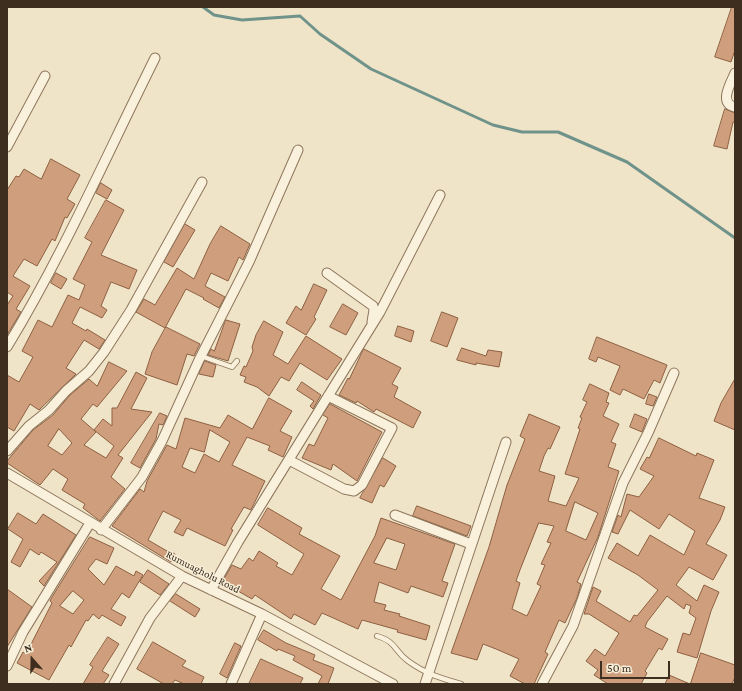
<!DOCTYPE html>
<style>
body{margin:0}
#map{position:relative;width:742px;height:691px;overflow:hidden;background:#f0e4c8;font-family:"Crimson Pro",serif}
canvas{display:block}
.frame{position:absolute;inset:0;border:8px solid #3d2e20;pointer-events:none}
.north{position:absolute;left:12px;top:639px;width:40px;height:40px;-webkit-text-stroke:3px #f7eed8;paint-order:stroke;rotate:340deg;font-size:11px;font-weight:700;line-height:16px;text-align:center;color:#3d2e20}
.north::after{content:'';display:block;margin:auto;width:14px;height:18px;background:#3d2e20;clip-path:polygon(50% 0,100% 100%,50% 72%,0 100%)}
.scale{position:absolute;left:600px;top:661px;width:70px;height:18px;box-sizing:border-box;border:2px solid #3d2e20;border-top:0;padding-left:5px;font-size:12px;line-height:14px;white-space:nowrap;color:#3d2e20;-webkit-text-stroke:3px #f7eed8;paint-order:stroke}
</style>
<div id="map">
<canvas width="742" height="691"></canvas>
<div class="frame"></div>
<div class="north">N</div>
<div class="scale">50 m</div>
</div>
<script>
const ctx = document.querySelector('canvas').getContext('2d');
ctx.lineJoin = 'round';
function stroke(path, color, width, dash) { ctx.strokeStyle = color; ctx.lineWidth = width; ctx.lineCap = dash ? 'butt' : 'round'; ctx.setLineDash(dash || []); ctx.stroke(path); }
function paint(path, color) { ctx.fillStyle = color; ctx.fill(path, 'evenodd'); }
function write(font, color, halo, rows, align = 'center') {
  ctx.font = font + ' "Crimson Pro",serif'; ctx.lineWidth = 3; ctx.setLineDash([]); ctx.textBaseline = 'middle'; ctx.strokeStyle = halo; ctx.fillStyle = color; for (const [text, x, y, turn = 0] of rows) {
    ctx.save(); ctx.translate(x, y); ctx.rotate((+turn || 0) * Math.PI / 180); ctx.textAlign = isNaN(turn) ? turn : align; if (halo) ctx.strokeText(text, 0, 0); ctx.fillText(text, 0, 0); ctx.restore();
  }
}
stroke(new Path2D(`
 M203 7 214 15 242 20 300 16 320 34 371 69 493 125 522 132H558L627 162 735 238`), '#6f938a', 3);
const building = new Path2D(`
 M732 7H735V50L731 62 715 57Z
 M725 109 735 113V123L733 122 727 149 714 146Z
 M51 159 80 175 67 199 75 204 67 218 65 217 55 241 52 239 37 266 24 259 13 276 30 286 16 309 21 312 7 335V305L13 296 7 292V190L16 176 19 177 24 169 41 179Z
 M101 183 112 190 107 199 96 193Z
 M106 200 124 210 101 255 137 270 129 289 111 282 101 306 107 310 102 318 80 307 72 323 86 331 87 329 105 340 99 349 84 340 66 368 76 374 39 410 30 404 14 431 7 427V375L19 382 33 357 22 351 38 320 52 327 68 295 79 300 85 285 73 279 92 242 85 238Z
 M185 224 195 230 173 267 164 262Z
 M221 226 250 244 243 260 239 257 228 281 211 273 205 286 225 297 219 308 203 299 204 298 186 289 165 328 136 312 144 299 155 305 177 268 194 279 210 244Z
 M56 273 67 279 61 289 51 283Z
 M314 284 327 290 314 317 316 319 306 335 286 323 296 306 301 310Z
 M343 304 358 313 346 335 330 327Z
 M442 312 458 318 447 347 431 341Z
 M226 320 240 324 228 361 208 355 211 349 214 351Z
 M264 321 283 332 273 355 288 364 306 336 342 359 327 380 300 363 289 381 281 377 269 396 257 387 244 382 246 377 240 375 244 366 246 367 253 351 252 347 256 335Z
 M398 326 414 331 411 342 395 336Z
 M166 327 200 344 194 356 187 354 177 385 145 374 152 352Z
 M597 337 667 365 660 383 654 380 644 399 623 389 620 395 610 390 620 366 598 357 596 362 589 359Z
 M462 348 486 356 488 350 502 352 499 367 476 363V365L457 360Z
 M364 349 401 368 392 384 398 387 394 397 421 412 413 428 376 409 374 412 357 401 356 403 339 395 348 378 349 379Z
 M205 361 216 365 213 377 199 374Z
 M109 362 127 371 97 407 93 404 81 419 96 432 84 445 106 458 114 446 94 430 103 419 112 426V408H117L136 372 147 378 131 409 152 412 118 455 123 458 111 477 125 489 100 521 83 508 85 504 62 490 68 479 53 469 40 485 7 463V461L33 430 53 415 70 395 89 379 97 386ZM59 429 72 443 62 455 48 446Z
 M735 379V430L714 421 721 403Z
 M302 382 321 395 313 409 310 406 314 401 297 390Z
 M590 384 609 393 606 402 609 403 603 416 619 424 611 442 616 444 608 467 619 471 598 537 577 582 581 584 577 598 565 623 559 620 545 652 548 654 534 684H525L510 676 519 659 496 649 483 644 477 660 451 653 489 547 507 485 525 439 520 436 529 414 560 427 550 449 548 448 544 456 539 471 555 476 548 501 566 506 579 478 565 474 580 429 578 428 582 418 580 417 587 402 583 400ZM575 502 598 513 586 540 566 531ZM539 523 554 526 547 542 551 543 541 564 545 565 537 584 541 586 527 616 512 609 520 583 516 581 520 570Z
 M649 394 657 397 653 406 646 404Z
 M269 398 292 411 280 431 292 437 283 457 268 450 270 446 247 437 232 465 265 481 251 510 244 507 231 529 233 530 225 546 187 528 183 536 174 532 181 520 163 511 148 540 167 551 168 550 175 554 171 562 112 526 140 489 144 492 147 481 167 445 176 449 185 418 220 428 228 415 252 429ZM210 430 230 442 219 462 204 454 195 473 182 467 190 448 204 452Z
 M330 404 382 432 357 481 333 464 331 470 302 458 309 444 314 446 328 418 323 415Z
 M160 413 167 416 163 425 159 424 156 439 140 468 131 463Z
 M635 414 647 419 642 432 630 427Z
 M659 438 696 456 697 453 714 460 699 498 725 507 720 520 706 544 727 555 713 580 689 567 676 585 697 601 704 585 719 592 711 611 697 658 677 652 683 633 690 635 696 618 689 613 691 606 686 604 684 609 667 596 647 622 645 627 668 639 662 650 659 648 645 671 647 673 641 684H608L594 675 598 670 586 661 595 649 605 656 619 633 589 614H584L593 587 601 591 596 601 630 622 634 615 637 616 658 590 638 575 608 558 617 543 638 556 650 535 684 555 695 531 669 514 659 529 630 510 618 534 612 532 618 515 621 517 627 494 639 497 654 476 640 469 647 457 649 458Z
 M383 458 396 466 384 487 380 485 372 503 360 498Z
 M417 506 471 526 467 536 413 516Z
 M268 508 302 528 299 534 340 556 321 589 341 600 375 536 381 518 455 544 442 581 448 583 443 597 411 586 408 593 379 582 374 602 386 605 384 610 400 614 399 616 430 626 426 640 397 632 398 630 362 620 358 629 322 613 315 625 294 614 291 619 255 595 252 599 222 582 232 565 241 569 249 558 253 561 259 551 278 563 276 566 292 575 304 554 258 525ZM387 538 405 544 396 570 374 563Z
 M18 513 36 524 43 514 76 535 44 586 39 581 57 562 41 552 39 555 30 549 20 567 11 562 23 539 8 529Z
 M90 537 114 548 107 564 96 559 88 569 104 585 116 566 134 576 136 571 143 575 129 598 122 593 111 609 126 617 121 626 102 615 99 619 93 614 88 621 86 620 71 647 69 645 49 680 17 663 23 652 26 654 52 603 50 601 52 597ZM73 591 84 600 73 614 60 606Z
 M148 570 169 584 160 595 140 582Z
 M7 589 32 607 7 647Z
 M176 594 200 609 195 617 170 601Z
 M264 630 286 643 315 655 313 660 334 668 328 684H318L322 676 293 660 295 656 278 649 277 651 258 640Z
 M108 637 119 644 102 671 109 675 103 684H83L93 667 90 665Z
 M153 642 186 661 182 666 204 677 201 684H184L175 680 172 684H164L137 669Z
 M235 643 241 646 227 678 220 674Z
 M701 653 735 665V677L732 684H665L669 675 690 684Z
 M261 659 303 678 300 684H249Z`);
paint(building, '#cf9f7d');
stroke(building, '#8d5f41', 1);
const lane = new Path2D(`
 M201 356 232 367 237 361
 M377 636C397 642 394 651 408 661 426 674 440 678 461 684`);
const street = new Path2D(`
 M735 73C731 83 718 103 735 107
 M7 147 45 76
 M327 273 373 306 374 310 372 322
 M7 347C63 255 107 154 155 58
 M7 451 29 426 49 410 66 391 89 371 104 352 131 310 202 182
 M289 460 344 489 354 491 362 485 392 428 328 396
 M7 473 182 576 262 614 393 684
 M395 515 471 544
 M101 530 142 477 162 441 199 360 249 262 298 150
 M211 590 238 542 380 312 440 195
 M7 666 23 632 90 523
 M114 684 150 618 182 576
 M231 684 262 614
 M425 684 506 442
 M542 684 573 626 623 483 648 433 674 373`);
stroke(lane, '#8d765c', 6);
stroke(street, '#8d765c', 11);
stroke(lane, '#faf1dc', 4.5);
stroke(street, '#faf1dc', 9);
write('11px', '#3d2e20', '#f7eed8', [
 ["Rumuagholu Road",203,572,27]
]);
</script>
